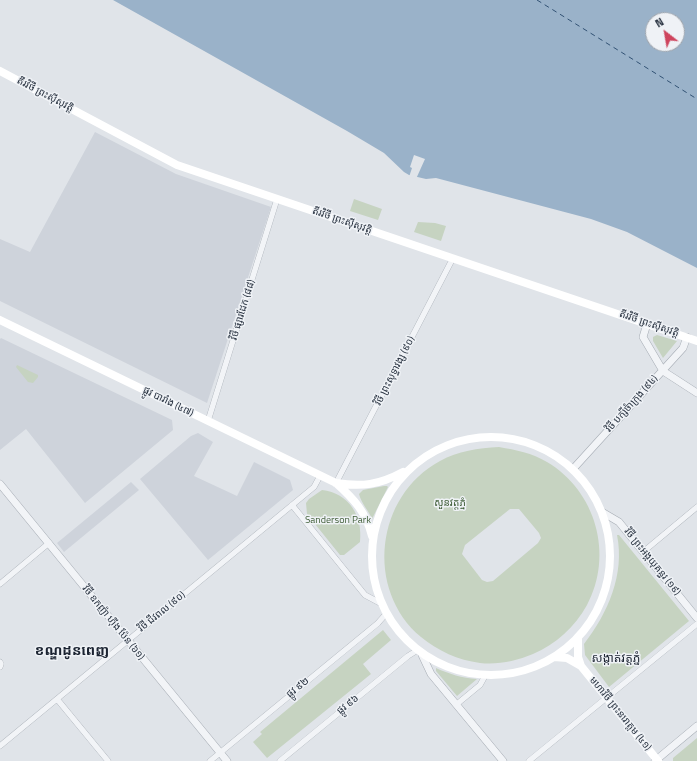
<!DOCTYPE html>
<meta charset="utf-8">
<style>
body{margin:0}
#map{position:relative;width:697px;height:761px;overflow:hidden;background:#e0e4e9;font-family:"Titillium Web",sans-serif}
canvas{display:block}
.north{position:absolute;left:645px;top:12px;width:40px;height:40px;box-sizing:border-box;background:#eff2f6;border:1px solid #9fa5ad;border-radius:50%;rotate:329deg;font-size:11px;font-weight:700;line-height:16px;text-align:center;color:#283240}
.north::after{content:'';display:block;margin:auto;width:14px;height:18px;background:#ce445d;clip-path:polygon(50% 0,100% 100%,50% 72%,0 100%)}
</style>
<div id="map">
<canvas width="697" height="761"></canvas>
<div class="north">N</div>
</div>
<script>
const ctx = document.querySelector('canvas').getContext('2d');
ctx.lineJoin = 'round';
function paint(path, color) { ctx.fillStyle = color; ctx.fill(path, 'evenodd'); }
function stroke(path, color, width, dash) { ctx.strokeStyle = color; ctx.lineWidth = width; ctx.lineCap = dash ? 'butt' : 'round'; ctx.setLineDash(dash || []); ctx.stroke(path); }
function write(font, color, halo, rows, align = 'center') {
  ctx.font = font + ' "Titillium Web","Noto Sans Khmer",sans-serif'; ctx.lineWidth = 3; ctx.setLineDash([]); ctx.textBaseline = 'middle'; ctx.strokeStyle = halo; ctx.fillStyle = color; for (const [text, x, y, turn = 0] of rows) {
    ctx.save(); ctx.translate(x, y); ctx.rotate((+turn || 0) * Math.PI / 180); ctx.textAlign = isNaN(turn) ? turn : align; if (halo) ctx.strokeText(text, 0, 0); ctx.fillText(text, 0, 0); ctx.restore();
  }
}
paint(new Path2D(`
 M95 132 176 174 271 207 207 403 0 301V239L30 252Z
 M1 338 172 420 173 430 85 503 26 429 0 450V339Z
 M198 433 213 442 194 476 237 496 254 462 290 480 293 490 208 560 140 479 191 436Z
 M131 482 139 490 64 552 57 543Z`), '#ced3db');
paint(new Path2D(`
 M354 199 382 209 378 220 350 211Z
 M418 222 435 223 446 226 441 241 414 232Z
 M657 335 677 341 663 358 653 341V337Z
 M17 365 38 375V377L33 383 28 382 16 367Z
 M499 447C516 450 532 453 547 462 596 491 614 555 587 605 575 627 556 644 533 654 516 661 498 665 480 663 458 660 438 651 421 637 365 590 375 496 440 461 458 451 478 448 499 447ZM510 509H519L539 533 541 538 538 543 493 581 487 582 482 580 462 554 465 545Z
 M384 486H387L388 487 372 519C369 511 361 503 359 494L363 490Z
 M322 490C349 493 363 516 360 542L344 555H340L307 514 306 503 309 499Z
 M617 535H619L689 621 609 687 585 655 584 644C608 613 625 574 617 535Z
 M383 630 391 640 363 664 371 674 267 758 253 742 262 734 260 732Z
 M436 668C449 674 462 678 477 679L457 696 436 671Z
 M697 738V761H673V758Z`), '#c6d3c1');
paint(new Path2D(`
 M113 0H697V268L627 232 591 219 436 178 426 179 409 175 404 172 384 153 347 131ZM653 20H677V44H653Z`), '#9ab2c9');
paint(new Path2D(`
 M414 155 425 159 416 179 409 177 412 168 410 167Z`), '#e0e4e9');
stroke(new Path2D(`
 M537 0 697 99`), '#325274', 1, [5, 4]);
const minor = new Path2D(`
 M208 421 277 199
 M336 483 453 258
 M292 505 365 595 380 603
 M643 552 697 507
 M0 584 49 543
 M0 662 1 664 0 667
 M57 699 108 761
 M457 704 480 685 485 676
 M0 746 314 487 320 476
 M210 761 378 623 385 615
 M280 761 408 656 416 651
 M529 761 697 624`);
const tertiary = new Path2D(`
 M647 324 643 337 663 371 697 393
 M573 469 683 348 687 337
 M0 484 227 761
 M602 512 619 522 697 618
 M422 655 431 674 503 761
 M655 761 697 726`);
stroke(minor, '#a5abb3', 6);
stroke(tertiary, '#a5abb3', 8);
stroke(minor, '#f2f4f7', 5.5);
stroke(tertiary, '#f2f4f7', 7);
stroke(new Path2D(`
 M0 71 177 165 697 341
 M0 320 336 483C354 499 366 512 372 536
 M372 556a119 119 0 1 1 238 0a119 119 0 1 1-238 0Z
 M336 483C362 487 379 485 403 472
 M578 637V657L581 666 658 761
 M554 657 567 658 581 666`), '#fff', 8);
write('10px', '#283240', '#eff2f6', [
 ["តីរវិថី ព្រះស៊ីសុវត្តិ",45,95,28],
 ["តីរវិថី ព្រះស៊ីសុវត្តិ",342,221,19],
 ["វិថី ផ្សារដែក (៨៨)",243,310,-73],
 ["តីរវិថី ព្រះស៊ីសុវត្តិ",649,324,19],
 ["វិថី ព្រះសុទ្ធាវង្ស (៩០)",395,371,-63],
 ["ផ្លូវ បារាំង (៤៧)",168,402,26],
 ["វិថី បក្សីចំាក្រុង (៩៤)",632,404,-48],
 ["វិថី ព្រះអង្គយុគន្ធរ (១៩)",652,562,51],
 ["វិថី ជីវពល (៩០)",162,612,-39],
 ["វិថី ឧកញ៉ា ហ៊ីង ប៉ែន (៦១)",113,623,51],
 ["ផ្លូវ ៩២",298,688,-39],
 ["ផ្លូវ ៩៦",348,705,-39],
 ["មហាវិថី ព្រះនរោត្តម (៤១)",620,714,51]
]);
write('10px', '#3e5c36', '#eff2f6', [
 ["សួនវត្ដភ្នំ",450,504],
 ["Sanderson Park",338,521]
]);
write('12px', '#1b2331', '#eff2f6', [
 ["សង្កាត់វត្តភ្នំ",616,659]
]);
write('bold 14px', '#1b2331', '#eff2f6', [
 ["ខណ្ឌដូនពេញ",72,652]
]);
</script>
